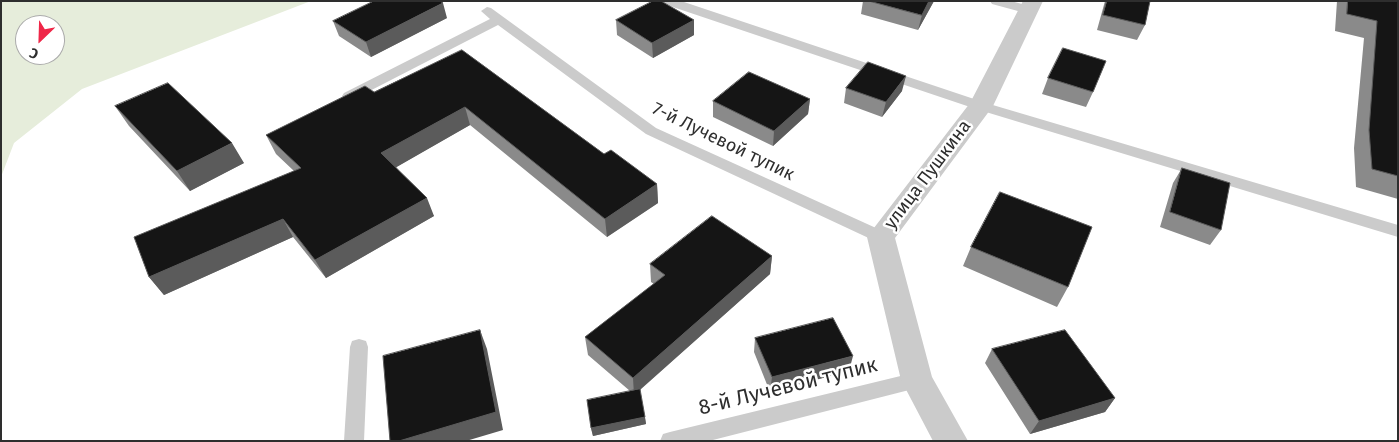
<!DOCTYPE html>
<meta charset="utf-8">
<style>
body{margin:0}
#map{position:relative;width:1399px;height:442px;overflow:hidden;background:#fff;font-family:"Fira Sans",sans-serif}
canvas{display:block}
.frame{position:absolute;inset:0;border:2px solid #2e2e2e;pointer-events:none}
.north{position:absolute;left:15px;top:15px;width:50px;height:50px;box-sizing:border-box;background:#fff;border:1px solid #ababab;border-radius:50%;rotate:204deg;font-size:14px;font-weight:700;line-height:20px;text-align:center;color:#2e2e2e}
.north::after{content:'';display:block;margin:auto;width:18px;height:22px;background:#ef2748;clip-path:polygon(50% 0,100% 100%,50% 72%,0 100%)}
</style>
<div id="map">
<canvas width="1399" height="442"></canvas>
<div class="frame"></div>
<div class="north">С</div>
</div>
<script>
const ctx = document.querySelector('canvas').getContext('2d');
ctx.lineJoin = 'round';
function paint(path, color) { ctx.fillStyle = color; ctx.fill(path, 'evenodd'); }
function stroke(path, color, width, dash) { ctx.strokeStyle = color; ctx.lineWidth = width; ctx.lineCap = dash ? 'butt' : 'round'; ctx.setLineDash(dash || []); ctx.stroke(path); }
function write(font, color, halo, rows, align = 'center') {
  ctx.font = font + ' "Fira Sans",sans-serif'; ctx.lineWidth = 5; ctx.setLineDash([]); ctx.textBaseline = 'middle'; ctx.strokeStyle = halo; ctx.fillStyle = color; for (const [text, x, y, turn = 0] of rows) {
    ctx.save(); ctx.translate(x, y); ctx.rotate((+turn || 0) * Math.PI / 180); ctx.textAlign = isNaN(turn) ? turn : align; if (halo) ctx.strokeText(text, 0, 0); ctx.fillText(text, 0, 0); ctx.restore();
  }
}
paint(new Path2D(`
 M1 1H311L82 89 14 143 1 177ZM25 25H55V55H25Z`), '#e6eddb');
paint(new Path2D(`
 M662 1H681L986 103 1398 225V237L976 109 664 4Z
 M990 1H1011L1033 7 1035 10 1029 14 992 4Z
 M487 7 491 8 656 128 887 233 889 237 887 241 881 243 875 241 646 134 498 25 354 99H344L342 96 344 93 490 19 481 11Z
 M359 339 366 341 368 347 364 441H344L350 347 352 341Z
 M917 372 924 374 927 380 924 386 917 388 709 441H660L663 434 670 432Z`), '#cbcbcb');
paint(new Path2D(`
 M1023 1H1043L993 106 895 238 932 377 968 441H933L901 380 867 237 970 103Z`), '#cbcbcb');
paint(new Path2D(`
 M863 1H934L918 30 861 14Z
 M1105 1H1150L1145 25 1137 40 1097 30Z
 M1337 1H1398V199L1356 187 1354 148 1364 38 1335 31Z
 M447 18 371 57 339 36 333 21Z
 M616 20H694V35L653 58 617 35Z
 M462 50 604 154 657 184 658 203 607 237 470 125 396 167 434 216 326 278 293 237 164 295 149 277 294 171 276 154 266 135 374 92Z
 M1048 78 1093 92 1086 107 1042 94Z
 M846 88 902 91 882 117 844 103Z
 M810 99 808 114 773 146 713 117V101Z
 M115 106 244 163 190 191 129 126Z
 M1182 168 1221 230 1210 245 1160 227 1173 183Z
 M971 247 1068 287 1057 307 963 266Z
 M772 256 770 274 640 390 646 424 593 436 591 428 630 391 588 355 585 337 654 284 651 282 650 264Z
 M755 338 849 371 770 392 754 352Z
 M992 349 1115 398 1105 412 1030 434 985 363Z`), '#8a8a8a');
paint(new Path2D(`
 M929 1H934L918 30 922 15Z
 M443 3 447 18 371 57 366 42Z
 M694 20V35L653 58 652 43Z
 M906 76 902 91 882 117 886 102Z
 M810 99 808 114 773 146 774 131Z
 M465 107 470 125 388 172 381 153Z
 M232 143 244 163 190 191 177 171Z
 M657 184 658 203 607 237 605 219Z
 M427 198 434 216 326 278 315 260Z
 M283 219 293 237 164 295 149 277Z
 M772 256 770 274 634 395 633 378Z
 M480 330 487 349 503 430 466 441H399Z
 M853 356 849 371 770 392 772 377Z
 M1115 398 1105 412 1030 434 1039 421Z
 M645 417 646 424 593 436 591 428Z`), '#5b5b5b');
const building = new Path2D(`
 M374 1H440L443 3 366 42 333 21Z
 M653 1H661L694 20 652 43 616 20Z
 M869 1H929L922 15Z
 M1107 1H1150L1145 25 1103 15Z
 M1348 1H1398V176L1372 169 1369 130 1377 21 1347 14Z
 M1063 48 1106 61 1093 92 1048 78Z
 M462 50 604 154 611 150 657 184 605 219 465 107 381 153 427 198 315 260 283 219 149 277 134 237 301 168 266 135 365 86 374 92Z
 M868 62 906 76 886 102 846 88Z
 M749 72 810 99 774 131 713 101Z
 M168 83 232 143 177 171 115 106Z
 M1182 168 1230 183 1221 230 1170 212Z
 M1000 192 1092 227 1068 287 971 247Z
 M712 216 772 256 633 378 585 337 665 275 650 264Z
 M833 318 853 356 772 377 755 338Z
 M480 330 496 412 399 441H390L383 356Z
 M1065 330 1115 398 1039 421 992 349Z
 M640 389 645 417 591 428 587 400Z`);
paint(building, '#151515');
stroke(building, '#5b5b5b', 1);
write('18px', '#2e2e2e', '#fff', [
 ["7-й Лучевой тупик",723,142,26],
 ["улица Пушкина",928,175,-53]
]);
write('21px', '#2e2e2e', '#fff', [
 ["8-й Лучевой тупик",788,387,-14]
]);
</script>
